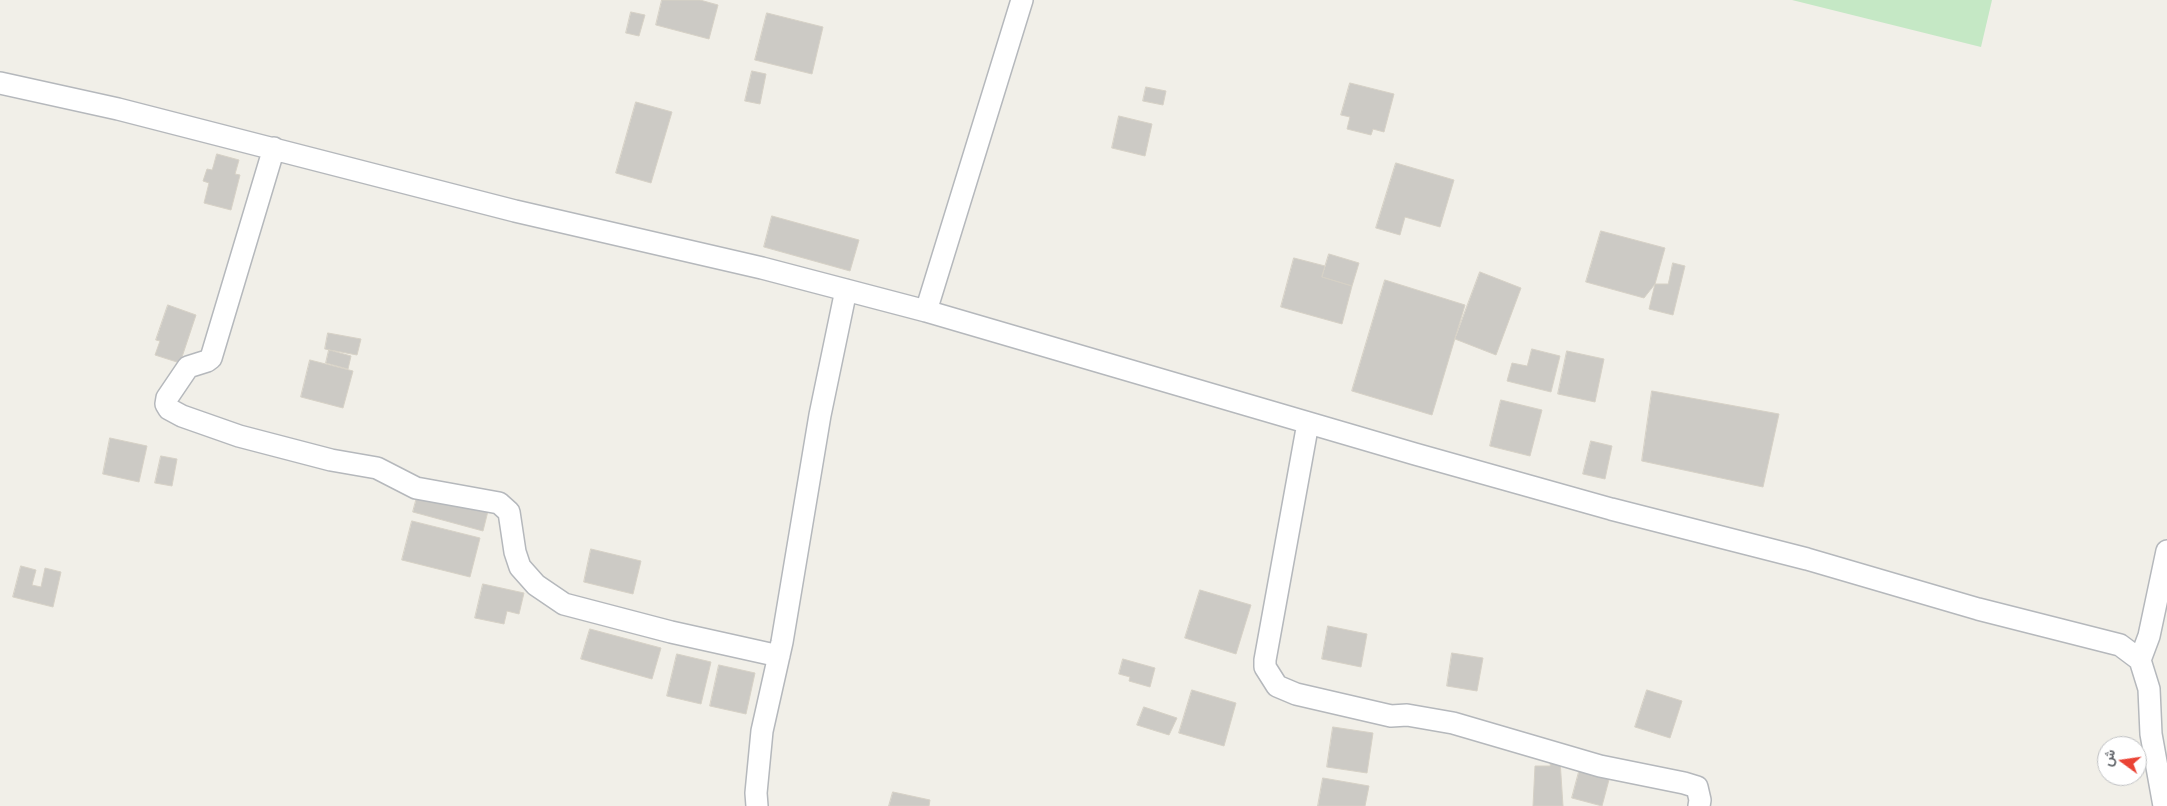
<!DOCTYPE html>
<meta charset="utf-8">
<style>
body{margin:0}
#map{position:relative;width:2167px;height:806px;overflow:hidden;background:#f1efe8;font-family:"Titillium Web",Vazirmatn,sans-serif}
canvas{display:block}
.north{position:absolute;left:2097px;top:736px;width:50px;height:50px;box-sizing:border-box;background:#fff;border:1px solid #bfc1c3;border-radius:50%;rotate:284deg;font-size:14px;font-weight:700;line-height:20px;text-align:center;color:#5f6368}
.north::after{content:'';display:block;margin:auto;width:18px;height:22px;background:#ea4335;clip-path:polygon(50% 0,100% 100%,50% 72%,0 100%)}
</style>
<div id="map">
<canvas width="2167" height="806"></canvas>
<div class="north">ش</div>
</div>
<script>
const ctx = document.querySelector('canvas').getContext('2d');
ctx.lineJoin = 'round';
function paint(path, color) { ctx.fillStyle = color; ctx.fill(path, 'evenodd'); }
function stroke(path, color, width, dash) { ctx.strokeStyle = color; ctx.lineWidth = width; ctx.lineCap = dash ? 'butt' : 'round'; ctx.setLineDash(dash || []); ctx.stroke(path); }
paint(new Path2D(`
 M1792 0H1992L1981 47Z`), '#c5e8c5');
const building = new Path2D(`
 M662 0H700L718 5 709 39 656 25Z
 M631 12 645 15 639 36 626 33Z
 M767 13 823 27 812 74 755 60Z
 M752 71 766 74 760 104 745 101Z
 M1350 83 1394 94 1384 132 1373 129 1371 135 1347 129 1350 117 1341 115Z
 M1146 87 1166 91 1163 105 1143 101Z
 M636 102 672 112 651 183 616 173Z
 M1119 116 1152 124 1145 156 1112 148Z
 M217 154 239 160 235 174 240 175 231 210 204 203 209 183 203 181 207 169 212 170Z
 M1396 163 1454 180 1440 227 1405 217 1400 235 1376 228Z
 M772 216 859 240 850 271 764 247Z
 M1601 231 1665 248 1655 284 1644 298 1586 282Z
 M1329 254 1359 263 1352 286 1322 277Z
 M1294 258 1325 266 1322 277 1352 286 1342 324 1281 307Z
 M1673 263 1685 266 1673 315 1649 309 1655 284H1668Z
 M1480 272 1521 288 1496 355 1455 339Z
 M1385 280 1465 305 1432 415 1352 391Z
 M168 305 196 315 180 363 155 355 160 341 156 340Z
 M328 333 361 339 357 355 325 349Z
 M1532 349 1560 356 1551 392 1507 381 1512 363 1527 366Z
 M329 350 351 356 348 369 326 363Z
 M1567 351 1604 359 1595 402 1558 394Z
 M310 360 353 371 343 408 301 397Z
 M1652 391 1779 414 1763 487 1642 461Z
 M1501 400 1542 410 1530 456 1490 446Z
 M110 438 147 446 139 482 103 474Z
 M1591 441 1612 446 1605 479 1583 474Z
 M161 456 177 459 172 486 155 483Z
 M418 493 488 511 483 531 413 512Z
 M412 521 480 538 470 577 402 560Z
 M591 549 641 561 633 594 584 582Z
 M21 566 36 570 32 585 41 587 45 568 61 572 53 607 13 597Z
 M483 584 524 593 519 614 507 611 504 624 475 618Z
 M1200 590 1251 605 1236 654 1185 638Z
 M1328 626 1367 634 1361 667 1322 659Z
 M590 629 661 648 652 679 581 659Z
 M1452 653 1483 658 1477 691 1447 686Z
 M677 654 711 662 701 704 667 696Z
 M1123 659 1155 668 1150 687 1129 681 1130 677 1119 674Z
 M719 665 755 673 746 714 710 706Z
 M1192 690 1236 703 1224 746 1179 733Z
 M1647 690 1682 701 1670 738 1635 727Z
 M1144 707 1177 718 1169 735 1137 725Z
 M1333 727 1373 733 1367 773 1327 767Z
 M1550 758 1560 760 1563 806H1533L1535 766H1550Z
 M1580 768 1610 776 1602 806 1572 798Z
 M1323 778 1369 786 1365 806H1318Z
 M893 792 930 800 929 806H889Z`);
paint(building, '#cccac5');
stroke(building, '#d6d1c6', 1);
const street = new Path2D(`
 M0 83 118 109 515 211 762 268 926 311 1415 454 1611 509 1807 559 1978 609 2120 645 2140 660 2149 689 2151 734 2164 806
 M274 148 211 358 207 361 188 367 167 398 166 404 169 409 182 416 239 436 331 460 377 468 416 488 499 503 509 512 515 552 520 567 536 585 564 604 671 632 779 656
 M926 311 1022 0
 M1308 423 1265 660V667L1277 686 1296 694 1391 716 1407 715 1453 723 1600 766 1684 783 1697 787 1700 800 1699 806
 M2140 660 2149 636 2167 551
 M757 806 756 793 762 731 782 642 820 415 846 290`);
stroke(street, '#b5b8bc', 24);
stroke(street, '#fff', 21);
</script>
